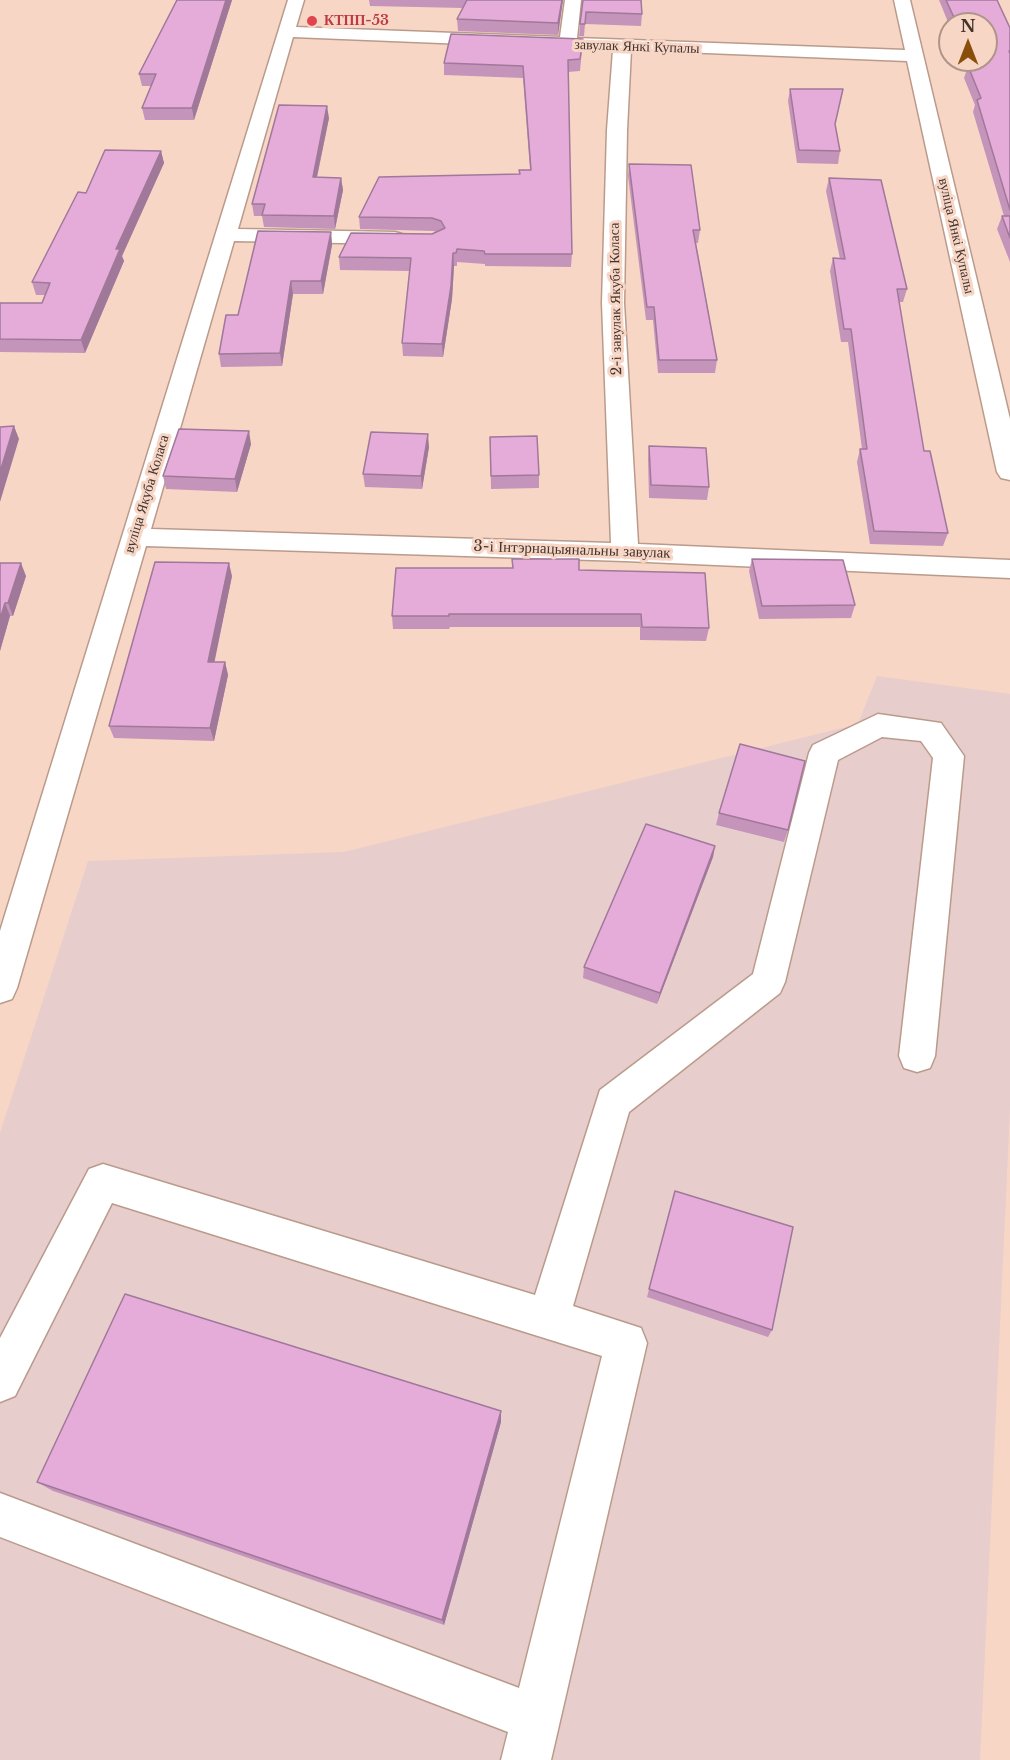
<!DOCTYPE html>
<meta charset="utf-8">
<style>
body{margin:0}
#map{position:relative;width:1010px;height:1760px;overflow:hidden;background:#f8d6c6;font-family:"Libre Baskerville",serif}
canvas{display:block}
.north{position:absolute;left:938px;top:12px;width:60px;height:60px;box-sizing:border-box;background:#f8d6c6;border:2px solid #af9589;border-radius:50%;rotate:0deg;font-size:16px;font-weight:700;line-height:24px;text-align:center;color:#41342d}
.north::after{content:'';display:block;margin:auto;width:21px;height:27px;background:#894e09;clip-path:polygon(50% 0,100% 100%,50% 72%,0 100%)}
</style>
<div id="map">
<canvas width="1010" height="1760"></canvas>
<div class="north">N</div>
</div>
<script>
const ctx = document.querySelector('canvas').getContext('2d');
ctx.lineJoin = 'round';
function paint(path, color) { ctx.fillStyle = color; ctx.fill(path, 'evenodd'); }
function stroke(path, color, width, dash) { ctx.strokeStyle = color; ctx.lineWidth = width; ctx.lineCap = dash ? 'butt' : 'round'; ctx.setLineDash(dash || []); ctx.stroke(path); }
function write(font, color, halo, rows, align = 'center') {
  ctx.font = font + ' "Libre Baskerville",serif'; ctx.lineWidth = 6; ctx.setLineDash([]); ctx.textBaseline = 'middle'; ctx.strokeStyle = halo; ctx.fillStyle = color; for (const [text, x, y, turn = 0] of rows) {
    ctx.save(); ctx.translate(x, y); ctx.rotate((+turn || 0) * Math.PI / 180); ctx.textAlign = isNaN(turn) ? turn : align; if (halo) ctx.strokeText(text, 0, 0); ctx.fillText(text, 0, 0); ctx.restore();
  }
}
paint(new Path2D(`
 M877 676 1010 694V1109L980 1760H0V1133L88 861 344 852 858 724Z`), '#e8cdcd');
const minor = new Path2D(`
 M288 0H304L296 27 560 37 565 0H581L577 38 905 50 894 0H910L1010 419V480L1001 478 997 472 907 61 631 50 627 130 624 303 638 544 1010 560V578L625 561 146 546 17 988 12 999 0 1003V931ZM293 37 613 50 607 130 602 303 611 543 151 529 234 241 395 244 402 242 406 238 402 234 395 232 238 229Z
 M878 714 941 723 964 756 935 1056 930 1068 917 1072 904 1068 899 1056 933 758 921 741 882 737 838 760 785 982 780 993 629 1112 573 1306 641 1328 647 1343 551 1760H501L508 1732 0 1537V1493L519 1688 602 1356 112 1203 15 1396 0 1402V1338L89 1169 103 1164 535 1295 600 1090 753 974 809 753 813 745Z`);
stroke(minor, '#ba9b8b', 3);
paint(minor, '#fff');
paint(new Path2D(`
 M177 0H232L194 120H145L142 108 151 86H142L139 74Z
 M369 0H563L558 35 458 31 457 19 463 8 370 6Z
 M583 0 642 14 641 26 585 24 584 36H579Z
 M939 0H997L1010 28V262L997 229 1002 216H1004L973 112 975 105 964 78 967 69 963 60H986V24H950V27Z
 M583 39 580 71 568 72 572 254 571 267 485 266V264L457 262V266H454L452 299 443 357 403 356 402 343 410 271 340 270 339 257 432 234 437 232 433 231 360 229 359 217 519 174V170H530L523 78 444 75V63Z
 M790 89 835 125 840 151 838 164 797 163 788 101Z
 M329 118 317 178H341L343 190 335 229 264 227 262 216H254L252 204Z
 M161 151 164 163 122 256 124 261 85 353 0 352V303H42L45 295H36L32 282 86 193Z
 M629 164 700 230 698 243H696L717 360 715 373H658L653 320H646L628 176Z
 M829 178 907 289 903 302H899L924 451 948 533 943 546 870 544 857 462 860 449H862L848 342H841L830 271 833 258 840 259 826 191Z
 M331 232 332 245 323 294H293L282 366 221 367 219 354 238 315Z
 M490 437 539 475V488L491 489Z
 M251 444 237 492 166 489 163 476Z
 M649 446 709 487 707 500 649 498 648 459Z
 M429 447 422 489 365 487 363 474Z
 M752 559 855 605 851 618 759 619 749 571Z
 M0 563 26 576 13 616H10L0 651Z
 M579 570 709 628 706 641 640 640V627H450L449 629H393L392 616Z
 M232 576 214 662H225L228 675 214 741 114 738 109 726Z
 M719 813 788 830 784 842 716 825Z
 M715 846 713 857 657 1004 583 978 584 967Z
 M675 1191 772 1330 768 1337 647 1297Z
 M501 1422 444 1625 53 1491 37 1482Z`), '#c594bb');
paint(new Path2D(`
 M226 0H232L194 120 192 108Z
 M562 0H563L558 35V23Z
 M327 106 329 118 314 190 313 177Z
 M161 151 164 163 122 256 124 261 85 353 81 340 116 249Z
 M341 178 343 190 335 229 334 216Z
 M331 232 332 245 323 294 321 281Z
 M453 253 454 266 452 299 443 357 442 344Z
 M291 281 293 294 282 366 280 353Z
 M14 426 19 439 0 502V472Z
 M249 431 251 444 237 492 235 479Z
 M428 434 429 447 422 489 421 476Z
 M21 563 26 576 13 616 8 603Z
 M229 563 232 576 212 674 208 662Z
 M5 603 10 616 0 651V619Z
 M225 662 228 675 214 741 210 728Z
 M715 846 713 857 657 1004 660 993Z
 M501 1411V1422L444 1625 442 1620Z`), '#a07899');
const building = new Path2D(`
 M177 0H226L192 108H142L156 74H139Z
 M467 0H562L558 23 457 19Z
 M583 0H641L642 14 586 12 585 24H580Z
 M946 0H997L1010 28V51H1009L1010 54V210L977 100 981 98 968 66H974L972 60H986V24H957Z
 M451 34 583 39 580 59 568 60 572 254H485L484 251 457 249 456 253H453L451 286 442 344 402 343 411 258 339 257 351 233 432 234 445 228 441 221 432 218 359 217 379 177 520 174 519 170H531L523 66 444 63Z
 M790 89H843L835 124 840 151 799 150Z
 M279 105 327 106 313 177 341 178 334 216 262 215 265 204H252Z
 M105 150 161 151 116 249H120L81 340 0 339V303H42L50 283 32 282 78 192 86 193Z
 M629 164 691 165 700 230H693L717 360H659L654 307H647Z
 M829 178 881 180 907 289H897L924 451H930L948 533 874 531 860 449H867L851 329H844L833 258 845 259Z
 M1002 216H1010V238Z
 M258 231 331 232 321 281H291L280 353 219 354 226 315H238Z
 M14 426 0 472V427Z
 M179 429 249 431 235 479 163 476Z
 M371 432 428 434 421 476 363 474Z
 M537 436 539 475 491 476 490 437Z
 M649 446 706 448 709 487 651 485Z
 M512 559H579V570L705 573 709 628 642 627 641 614H449V616H392L396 568H513Z
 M752 559 843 560 855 605 762 606Z
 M155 562 229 563 208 662H225L210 728 109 726Z
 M0 563H21L8 603H5L0 619Z
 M740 744 805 761 788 830 719 813Z
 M646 824 715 846 660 993 584 967Z
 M675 1191 793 1227 772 1330 649 1289Z
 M125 1294 501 1411 442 1620 37 1482Z`);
paint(building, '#e5acda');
stroke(building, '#a07899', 1.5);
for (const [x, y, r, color] of [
 [312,21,6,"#e0444e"]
]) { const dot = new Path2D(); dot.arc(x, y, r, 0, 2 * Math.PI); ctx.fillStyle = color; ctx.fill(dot); stroke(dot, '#f8d6c6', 2); }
write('bold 14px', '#be3a42', '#f8d6c6', [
 ["КТПП-53",324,21]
], 'left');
write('14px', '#41342d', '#f8d6c6', [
 ["завулак Янкі Купалы",637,47,2],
 ["вуліца Янкі Купалы",956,236,77],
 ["2-і завулак Якуба Коласа",616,299,-91],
 ["вуліца Якуба Коласа",147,494,-73]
]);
write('15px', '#41342d', '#f8d6c6', [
 ["3-і Інтэрнацыянальны завулак",572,550,2]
]);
</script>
